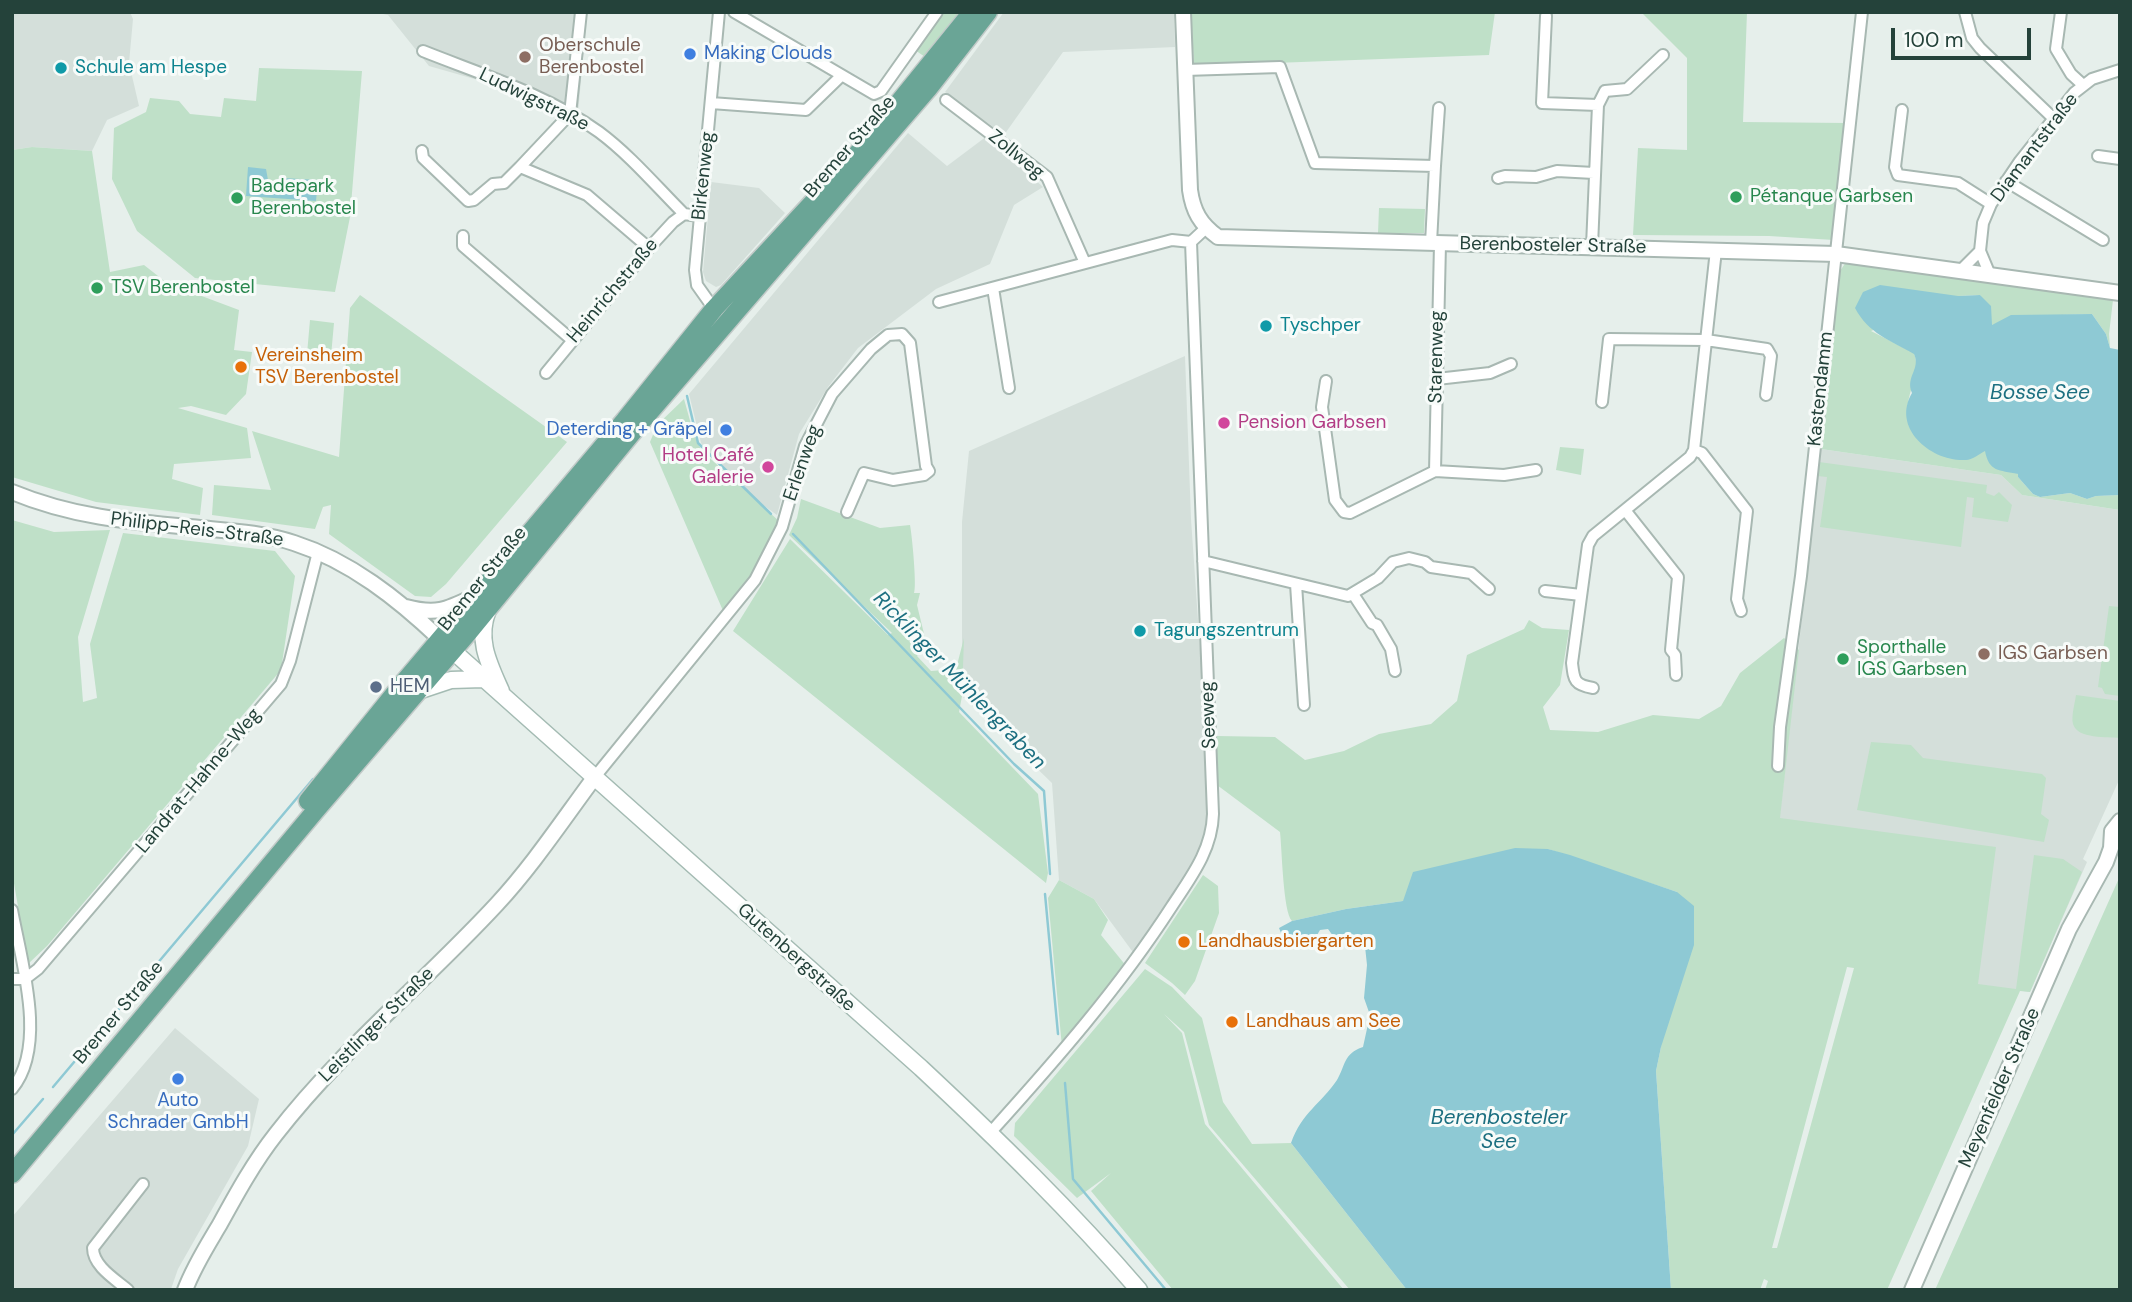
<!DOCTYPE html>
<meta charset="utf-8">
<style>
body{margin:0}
#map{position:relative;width:2132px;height:1302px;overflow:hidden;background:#e6efeb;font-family:"DM Sans",sans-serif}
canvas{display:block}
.frame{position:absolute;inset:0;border:14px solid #24423a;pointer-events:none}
.scale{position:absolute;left:1891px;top:28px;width:140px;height:32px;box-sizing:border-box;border:4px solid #24423a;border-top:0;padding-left:9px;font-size:21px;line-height:24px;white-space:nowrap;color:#24423a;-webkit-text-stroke:5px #f7fbf9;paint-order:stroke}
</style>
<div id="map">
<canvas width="2132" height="1302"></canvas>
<div class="frame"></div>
<div class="scale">100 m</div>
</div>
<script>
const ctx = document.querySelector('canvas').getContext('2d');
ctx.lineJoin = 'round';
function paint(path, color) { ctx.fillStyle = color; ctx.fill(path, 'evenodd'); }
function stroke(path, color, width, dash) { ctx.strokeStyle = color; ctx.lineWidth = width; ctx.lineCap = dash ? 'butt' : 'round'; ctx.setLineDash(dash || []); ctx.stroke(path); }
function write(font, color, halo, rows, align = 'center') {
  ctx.font = font + ' "DM Sans",sans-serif'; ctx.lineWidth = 6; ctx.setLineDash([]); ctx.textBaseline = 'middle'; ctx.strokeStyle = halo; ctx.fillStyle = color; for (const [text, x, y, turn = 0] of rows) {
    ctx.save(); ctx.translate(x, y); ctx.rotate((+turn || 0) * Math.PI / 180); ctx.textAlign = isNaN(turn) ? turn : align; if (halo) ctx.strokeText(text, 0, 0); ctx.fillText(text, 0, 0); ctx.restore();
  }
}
paint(new Path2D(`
 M12 12H130L133 19 129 63 139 106 107 120 92 151 32 147 12 150Z
 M373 12H587L577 125 506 88 429 66 388 15Z
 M1004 12H1174L1175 47 1063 52 1004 135 945 92Z
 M908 133 947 166 987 136 1043 187 1014 205 990 264 936 289 858 348 828 387 799 434 777 515 735 485 701 443 689 394Z
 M711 182 759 188 785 213 721 285 716 287 706 281 703 272Z
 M1185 356 1191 519 1202 678 1208 812 1205 836 1193 867 1135 955 1094 899 1059 880 1052 783 962 696V522L969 451Z
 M1821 449 2001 475 2022 495 2120 510V778L2083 859 2087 862 2030 992 1764 955Z
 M175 1028 259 1099 248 1146 178 1269 171 1289 12 1290V1217Z`), '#d4dfda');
paint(new Path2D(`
 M942 12H960L925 57 915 50Z
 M1191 12H1495L1489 55 1194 66Z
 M1641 12H1747L1743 122 1847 123 1834 240 1769 236 1633 235 1638 148 1687 150V58Z
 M259 68 362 71 350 217 335 292 195 278 137 231 112 179 114 128 146 112 150 98 179 101 190 114 221 117 224 98 256 101Z
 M32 147 92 151 110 272 144 265 167 283 239 310 234 350 252 352 246 394 226 415 191 406 178 408 247 428 251 458 174 464 172 479 203 488 200 515 96 502 12 477V150Z
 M1379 208 1425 209 1424 233H1378Z
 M1846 262 2113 300 2109 334 2110 348 2106 334 2092 314 2062 315 1992 325 1980 295 1958 296 1871 331 1914 353C1924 378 1897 400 1912 431L1985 450 2018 474V477L2033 494 2040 497 2070 493 2087 499 2096 496 2120 495V510L2022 495 2001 475 1821 449 1838 274Z
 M360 295 567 442 446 584 431 597 415 596 329 534 331 505 323 507 315 529 212 515 214 485 271 490 252 431 339 457 350 308Z
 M310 320 334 323 331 356 307 354Z
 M684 399 694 435 702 451 780 522 755 570 724 613 650 442 657 425Z
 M1560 447 1584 449 1581 475 1556 470Z
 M1819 462 1987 485 1986 493 1994 496 1999 492 2012 505 2008 522 1972 517 1974 498 1967 497 1961 547 1820 527 1827 477 1817 476Z
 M801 499 880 528 910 525C912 535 917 587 914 593H920L917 605 926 642 917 656 931 671 956 669 964 638 962 696 959 712 1038 794 1048 873 1046 883 733 631 790 539 888 635 892 633 789 535 797 518Z
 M12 520 54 532 110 530 78 637 83 702 97 698 90 644 123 533 275 551 295 576 281 670 47 946 28 964 12 872Z
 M2109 606 2120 607V696L2105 694 2102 688 2098 687Z
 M1529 620 1542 628 1569 630 1560 685 1543 707 1550 730 1598 732 1653 715 1699 719 1721 706 1740 673 1784 638 1799 650 1780 818 1996 847 1978 984 2016 989 2034 855 2063 859 2082 872 2030 992 2020 991 1887 1290H1765L1768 1281 1764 1279 1760 1290H1671L1656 1071 1661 1047 1677 892 1548 849 1403 901 1346 909 1292 921C1283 912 1282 849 1280 832L1217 785V736L1275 737 1305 760 1344 751 1379 734 1431 724 1457 701 1467 655 1524 629ZM1847 967 1854 968 1777 1248H1772Z
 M2076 695 2120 701V738C2108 737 2077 739 2073 724 2071 716 2075 703 2076 695Z
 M1871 742 1911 745 1923 758 2042 774 2046 778 2041 814 2049 820 2044 842 1857 810Z
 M1203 875 1218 886 1219 913 1195 981 1185 995 1172 983 1145 963Z
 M2120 876V1290H1935Z
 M1059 880 1094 899 1108 920 1101 935 1127 967 1062 1047 1048 898Z
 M1145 969 1172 987 1202 1018 1223 1102 1252 1144 1291 1143 1407 1290H1350L1209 1125 1184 1032 1164 1014 1182 1033 1205 1124 1344 1290H1173L1091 1191 1111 1173 1077 1198 1014 1136 1015 1123Z`), '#bfe0c8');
paint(new Path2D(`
 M248 167 266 169 270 191H281L283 178 318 180 316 201 246 196Z
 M1880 285 1958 296 1980 295 1991 306 1992 325 2011 315 2092 314 2106 334 2110 348 2120 350V495L2096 496 2087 499 2070 493 2040 497 2033 494 2018 477V474C1999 470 1989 472 1985 451 1979 454 1972 460 1966 460 1931 462 1891 428 1912 393 1905 377 1921 369 1914 354 1891 341 1868 333 1855 308L1863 292Z
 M1515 848 1548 849 1570 855 1677 892 1694 906V945L1661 1047 1656 1071 1671 1290H1407L1291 1143C1302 1112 1321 1104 1337 1080 1346 1065 1343 1054 1363 1047L1370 1015 1364 998 1367 965 1364 937 1336 940 1328 929 1320 930 1313 942 1293 945 1283 938 1279 928 1292 921 1346 909 1403 901 1413 872Z`), '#8ec9d4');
stroke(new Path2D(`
 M687 396 698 443 771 514
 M793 534 1014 764 1044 791 1050 874
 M1045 894 1058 1034
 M1065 1083 1073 1179 1166 1290
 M53 1087 313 779
 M12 1135 43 1099`), '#8ec9d4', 2.5);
const minor = new Path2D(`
 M734 12 874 94 881 91 937 12
 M1965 12 1972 38 1980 48 2053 118
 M2061 12 2056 49 2071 74 2083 85
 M1546 16 1542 103 1598 105
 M423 51C483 75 546 94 599 132 630 155 657 187 684 214L699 216
 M1185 70 1280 67 1315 163 1435 166 1431 243
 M946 100 1047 177 1085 263
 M711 103 806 110 841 76
 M1902 110 1895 167 1898 175 1958 183 1991 204
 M570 114 520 167 587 195 649 248
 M570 114 581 12
 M422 151 423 158 468 201 474 200 493 184 504 183 520 167
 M2098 156 2120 159
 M1435 166 1439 108
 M1498 178 1505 176 1536 177 1557 171 1594 173
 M2006 181 2103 240
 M463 236V246L572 340
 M1592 246 1598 105 1605 91 1627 89 1663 55
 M1960 271 1980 251
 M1990 275 1980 251 1983 223 1991 204 2020 161 2074 93 2092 79 2120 70
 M993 288 1009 388
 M939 302 1172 240 1191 242
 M715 314 714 309 697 285 695 270 719 12
 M546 373 649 248 673 222 684 214
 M1437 379 1490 373 1511 364
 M1326 381 1322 407 1335 500 1344 512 1350 513 1435 471 1504 475 1536 470
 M1602 402 1609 339 1706 340 1767 349 1771 356 1766 395
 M1694 450 1702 453 1747 511 1737 599 1741 611
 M1435 471 1440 244
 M1625 510 1678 577 1671 650 1675 655 1676 675
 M1203 561 1348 596 1378 578 1393 562 1409 558 1425 562 1431 567 1471 573 1489 589
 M1296 584 1304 705
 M1545 591 1581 595
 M1353 594 1372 623 1377 625 1391 649 1395 671
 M1593 688C1574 685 1574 680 1572 663L1588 545 1593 536 1690 457 1694 450 1716 250
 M1778 766 1780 727 1801 576 1862 12
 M594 778 755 580 782 527 805 446 832 394 871 349 888 335 902 334 910 343 926 466 929 471 924 475 893 480 864 473 847 512
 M12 910C21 960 48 1046 12 1089
 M12 979H25L38 969 281 684 290 661 318 552
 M990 1133C1055 1061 1119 988 1172 906 1191 877 1212 850 1213 814L1191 242 1206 228
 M128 1290C115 1279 93 1266 93 1248L143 1184`);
const tertiary = new Path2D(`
 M1183 12 1190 190C1193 211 1200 224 1218 237L1836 254 2120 293
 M12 492C75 518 133 522 200 528 231 531 264 533 294 543 350 561 398 599 440 639
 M406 607C436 615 446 610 473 597
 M185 1290C194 1266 207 1246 220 1224 237 1193 254 1162 276 1134 341 1050 425 982 497 904 533 865 562 821 594 778
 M1912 1290 2069 929 2106 862 2111 848 2112 831 2120 821`);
const secondary = new Path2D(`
 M488 610C476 639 489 664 501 691
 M444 643 921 1068C997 1139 1071 1211 1139 1290
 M418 691 451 680 483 679`);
const primary = new Path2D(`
 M308 801 404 682 625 420 714 309 853 159 972 12
 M12 1174 316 810 468 633 636 428 928 89 988 12`);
stroke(minor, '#a8b8b2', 14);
stroke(tertiary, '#a8b8b2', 18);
stroke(secondary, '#a4bbb3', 19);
stroke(primary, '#c2cac8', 21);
stroke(minor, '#fff', 10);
stroke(tertiary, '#fff', 14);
stroke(secondary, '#fff', 16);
stroke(primary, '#6aa596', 18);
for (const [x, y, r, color] of [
 [690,54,7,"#3f7fe0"],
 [525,57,7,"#8d6e63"],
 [61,68,7,"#0f9aa8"],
 [1736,197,7,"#2e9e5b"],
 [237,198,7,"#2e9e5b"],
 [97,288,7,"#2e9e5b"],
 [1266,326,7,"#0f9aa8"],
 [241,367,7,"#e8710a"],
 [1224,423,7,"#d1479c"],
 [726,430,7,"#3f7fe0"],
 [768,467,7,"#d1479c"],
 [1140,631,7,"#0f9aa8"],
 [1984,654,7,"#8d6e63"],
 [1843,659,7,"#2e9e5b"],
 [376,687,7,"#5c6f8a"],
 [1184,942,7,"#e8710a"],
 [1232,1022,7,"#e8710a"],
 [178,1079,7,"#3f7fe0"]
]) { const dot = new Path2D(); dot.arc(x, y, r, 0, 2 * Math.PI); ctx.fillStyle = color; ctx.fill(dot); stroke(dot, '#f7fbf9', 2.5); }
write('19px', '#785e54', '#f7fbf9', [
 ["Oberschule",539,46],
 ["Berenbostel",539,68],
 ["IGS Garbsen",1998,654]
], 'left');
write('19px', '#366cbe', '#f7fbf9', [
 ["Making Clouds",704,54],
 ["Deterding + Gräpel",712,430,"right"],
 ["Auto",178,1101,"center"],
 ["Schrader GmbH",178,1123,"center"]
], 'left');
write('19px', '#0d838f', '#f7fbf9', [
 ["Schule am Hespe",75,68],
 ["Tyschper",1280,326],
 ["Tagungszentrum",1154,631]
], 'left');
write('19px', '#24423a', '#f7fbf9', [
 ["Ludwigstraße",534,100,26],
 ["Bremer Straße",850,147,-49],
 ["Diamantstraße",2035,148,-53],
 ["Zollweg",1016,155,39],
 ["Birkenweg",704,176,-84],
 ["Berenbosteler Straße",1553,246,1],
 ["Heinrichstraße",613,291,-50],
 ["Starenweg",1437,357,-89],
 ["Kastendamm",1821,389,-84],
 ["Erlenweg",803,463,-71],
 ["Philipp-Reis-Straße",197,530,7],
 ["Bremer Straße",483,579,-51],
 ["Seeweg",1209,715,-92],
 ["Landrat-Hahne-Weg",199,781,-50],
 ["Gutenbergstraße",796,958,42],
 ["Bremer Straße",119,1013,-50],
 ["Leistlinger Straße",377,1025,-45],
 ["Meyenfelder Straße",2000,1088,-66]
]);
write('19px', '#27864d', '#f7fbf9', [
 ["Badepark",251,187],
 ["Berenbostel",251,209],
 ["Pétanque Garbsen",1750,197],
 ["TSV Berenbostel",111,288],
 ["Sporthalle",1857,648],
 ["IGS Garbsen",1857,670]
], 'left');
write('19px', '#c56008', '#f7fbf9', [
 ["Vereinsheim",255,356],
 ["TSV Berenbostel",255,378],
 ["Landhausbiergarten",1198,942],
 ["Landhaus am See",1246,1022]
], 'left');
write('19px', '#b23c85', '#f7fbf9', [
 ["Pension Garbsen",1238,423],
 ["Hotel Café",754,456,"right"],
 ["Galerie",754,478,"right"]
], 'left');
write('19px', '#4e5e75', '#f7fbf9', [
 ["HEM",390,687]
], 'left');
write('italic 21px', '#1c6f80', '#f7fbf9', [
 ["Bosse See",2040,393],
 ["Ricklinger Mühlengraben",959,681,46],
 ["Berenbosteler",1499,1118],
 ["See",1499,1142]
]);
</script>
